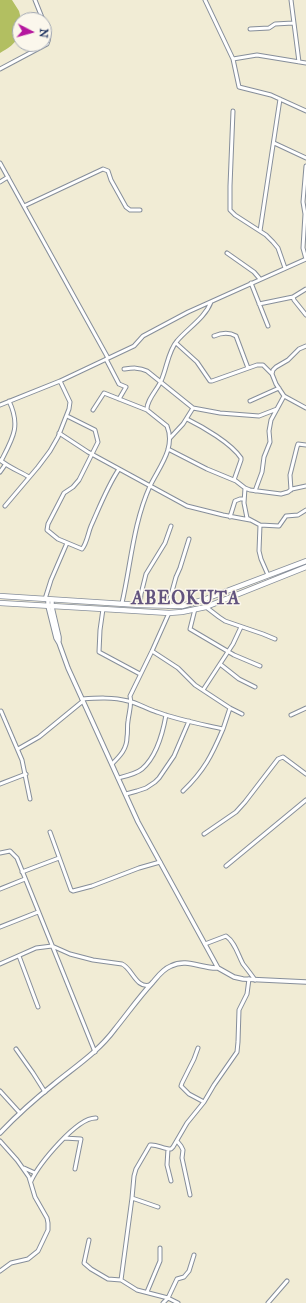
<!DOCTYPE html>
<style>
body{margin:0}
#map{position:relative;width:306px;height:1303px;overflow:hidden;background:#f1ecd5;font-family:"IM FELL Great Primer",serif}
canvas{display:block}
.north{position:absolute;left:12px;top:12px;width:40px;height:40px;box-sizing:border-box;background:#fbf7ec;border:1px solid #a1a7b3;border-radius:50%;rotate:96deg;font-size:11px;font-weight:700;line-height:16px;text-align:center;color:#1b2f5e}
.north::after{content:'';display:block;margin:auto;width:14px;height:18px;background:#b5179e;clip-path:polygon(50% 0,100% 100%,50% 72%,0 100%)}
</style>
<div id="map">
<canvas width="306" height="1303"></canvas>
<div class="north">N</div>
</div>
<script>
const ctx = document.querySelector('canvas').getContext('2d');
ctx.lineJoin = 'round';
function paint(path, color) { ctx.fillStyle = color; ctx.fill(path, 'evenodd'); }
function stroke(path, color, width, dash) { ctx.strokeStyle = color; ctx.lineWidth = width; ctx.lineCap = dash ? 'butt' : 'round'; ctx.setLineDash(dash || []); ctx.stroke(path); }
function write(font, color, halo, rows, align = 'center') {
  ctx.font = font + ' "IM FELL Great Primer",serif'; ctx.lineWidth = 3; ctx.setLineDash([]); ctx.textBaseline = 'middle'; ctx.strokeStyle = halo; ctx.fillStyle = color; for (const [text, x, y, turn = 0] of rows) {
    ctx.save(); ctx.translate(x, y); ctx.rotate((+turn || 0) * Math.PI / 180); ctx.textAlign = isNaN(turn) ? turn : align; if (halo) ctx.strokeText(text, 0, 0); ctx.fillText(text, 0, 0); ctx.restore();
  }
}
paint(new Path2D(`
 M0 0H12L19 11 21 19 20 20C20 39 16 44 0 53Z`), '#b2bf61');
const minor = new Path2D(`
 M35 0 43 20
 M205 0 233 59 239 87 271 95 306 111
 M291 0 299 62
 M250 29 269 28 275 24 293 23
 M233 59 257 55 306 63
 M0 69 47 44C51 36 47 29 44 22
 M233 111 230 186V210L235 215 266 235 273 242 278 248 285 268
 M274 143 306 158
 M0 163 108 358
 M0 182 8 177
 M24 206 103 169 108 171 111 180 126 207 130 210H140
 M260 231 280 99
 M227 253 254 272 260 279
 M306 259 303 248 305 214 303 202 306 166
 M251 283 268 326
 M293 297 294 300 306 315
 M259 304 293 297 306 289
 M214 336C221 333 229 332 236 336L248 368
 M176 343 197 362 210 381H212L257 365H263L272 374 276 384 284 396 306 408
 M106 359 119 384 126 387 119 399
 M124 369C132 368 139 367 147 371L193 408 220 413 259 416 277 409
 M272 374 273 370 276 367 288 360 299 349 306 346
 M250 401 279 388
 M0 405 60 381 134 346 143 336 188 312 228 294 306 259
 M93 410 104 393 147 410
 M67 416 95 430 98 442 79 480 73 487 64 493 48 524 47 530 58 539 82 549C87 543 88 533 91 526 100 506 107 487 119 469
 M187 419C203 427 231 443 241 458V460L234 480
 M59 433 88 452 187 506 223 515 250 520
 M170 438 183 424 193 408
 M168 449 207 469 236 481 245 488 250 490 281 494 288 492 292 489 306 486
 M0 460C8 467 19 471 29 477
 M1 461C13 438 21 426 9 401
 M0 472 5 465
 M245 488 244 503 247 518 260 525 279 526 286 516 298 515 306 510
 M291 490 290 475 297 447 298 444 306 445
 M255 491 262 472 264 457 270 442 269 431 271 420 284 396
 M5 506 38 467 50 451 58 437 69 409 70 402 60 381
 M230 517 235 501 240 499H244
 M260 525 259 551 261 559 268 575
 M45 599 51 580 67 543
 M122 603C131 564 133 524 150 486 159 467 176 448 167 426L147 410C146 401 157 390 161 381 167 368 168 351 177 341 188 328 205 318 211 302
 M140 605 141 594 146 574 165 543 171 526
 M168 606 176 577 180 568 189 539
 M206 607 219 617 225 621 263 634 275 639
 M103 609 100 630 99 652 140 674
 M195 609 190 629 234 655 260 666
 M152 651 178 668 195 685 230 708 242 714
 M220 664 239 679 255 687
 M203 690 233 644 241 627
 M82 699C97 698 113 697 128 701 138 703 147 709 157 712 178 720 201 724 223 729L230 708
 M1 711 22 760 30 799
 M291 715 306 708
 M18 749 39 737 83 701
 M112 764C120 756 127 749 127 737 128 732 127 726 128 721 129 712 132 705 130 696L152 651 169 613
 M118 778C126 776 136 774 142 769 156 757 163 732 166 715
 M0 784 26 774
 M183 791C204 771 212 755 223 729
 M126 794 137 791 146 788 155 782 159 778 174 756 189 721
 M50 832 71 890 73 891 92 886 139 868 160 862
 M204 834 236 812 245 802 278 759 283 757 306 774
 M0 853 10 851 17 858 95 1052
 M226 866 306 800
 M22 872 59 858
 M0 889 25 879
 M0 927 38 912
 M205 944 226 936C235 942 238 955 243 964 247 969 251 974 255 980
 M19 956 38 1007
 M0 964 36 948 52 946 70 954 93 960 122 964C132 968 136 989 150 985
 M198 1048 194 1059 182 1083 181 1086 189 1094 204 1102
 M16 1049 33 1073 45 1092
 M0 1091 20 1113
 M64 1138 81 1139 75 1169
 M0 1141 17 1160 29 1177 35 1197 47 1218 48 1223V1230L38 1251 28 1259 11 1263 0 1271
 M177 1141 181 1146 183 1150 182 1158 190 1195
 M168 1149 167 1165 171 1181
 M24 1168 35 1173
 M31 1181C39 1164 77 1117 96 1118
 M132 1198 158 1207
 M89 1240 84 1263 91 1269 108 1279 121 1280 137 1290 168 1298 178 1303
 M121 1280 132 1198 134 1176 136 1169 150 1145C157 1144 163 1149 171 1149L173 1147 187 1123 204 1102 214 1085 237 1052 238 1042 239 1010 247 994 249 979
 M147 1292 160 1261V1248
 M163 1303 168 1298 177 1279 184 1277 189 1271 194 1255
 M268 1303 287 1281`);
const tertiary = new Path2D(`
 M48 599V606L56 638 59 643 68 668 138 822 218 968 234 977 243 979 306 982
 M52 600V607L59 637V641
 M0 1133C17 1115 35 1099 54 1084 76 1066 98 1052 115 1029 128 1013 139 997 153 982 158 976 163 969 171 966 187 958 202 969 218 968`);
const trunk = new Path2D(`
 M0 596 140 605 182 606 203 600 306 561
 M0 603 103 609 169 613 182 612 206 607 306 567`);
stroke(minor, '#868e9a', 5);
stroke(tertiary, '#868e9a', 5.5);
stroke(trunk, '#868e9a', 6);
stroke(minor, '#fff', 3);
stroke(tertiary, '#fff', 3.5);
stroke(trunk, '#fff', 4.5);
ctx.letterSpacing = '1px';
write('bold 18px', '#62537e', '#fbf7ec', [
 ["ABEOKUTA",186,600]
]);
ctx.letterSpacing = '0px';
</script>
